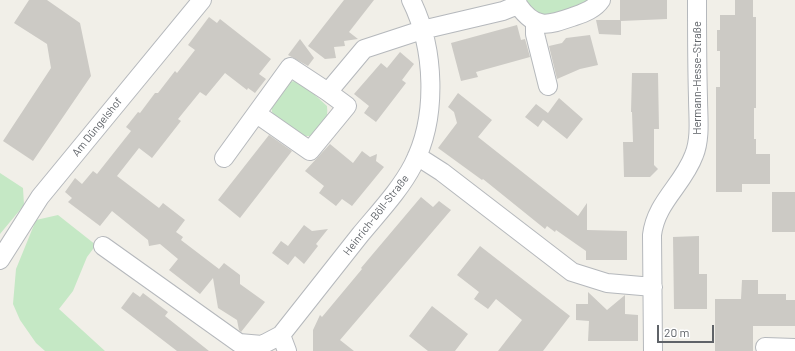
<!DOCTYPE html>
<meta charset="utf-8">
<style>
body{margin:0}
#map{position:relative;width:795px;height:351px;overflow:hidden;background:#f1efe8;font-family:Barlow,sans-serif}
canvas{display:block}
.scale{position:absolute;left:657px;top:325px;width:57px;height:18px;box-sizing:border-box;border:2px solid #5f6368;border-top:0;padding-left:5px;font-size:12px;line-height:14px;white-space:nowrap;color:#5f6368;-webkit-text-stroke:3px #fff;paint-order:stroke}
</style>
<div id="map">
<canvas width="795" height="351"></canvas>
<div class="scale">20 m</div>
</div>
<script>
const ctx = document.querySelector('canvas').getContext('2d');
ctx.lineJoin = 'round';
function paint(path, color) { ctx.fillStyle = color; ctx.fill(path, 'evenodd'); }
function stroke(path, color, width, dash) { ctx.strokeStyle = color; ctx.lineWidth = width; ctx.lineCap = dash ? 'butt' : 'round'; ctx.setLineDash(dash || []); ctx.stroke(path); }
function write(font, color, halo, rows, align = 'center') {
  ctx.font = font + ' Barlow,sans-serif'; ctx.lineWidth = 4; ctx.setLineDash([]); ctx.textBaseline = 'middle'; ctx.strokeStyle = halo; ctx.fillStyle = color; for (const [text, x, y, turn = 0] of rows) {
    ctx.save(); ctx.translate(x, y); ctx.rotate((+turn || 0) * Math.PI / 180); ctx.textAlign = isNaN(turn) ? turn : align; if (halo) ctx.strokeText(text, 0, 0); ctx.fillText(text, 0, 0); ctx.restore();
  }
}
paint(new Path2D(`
 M524 0H592L555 16 531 12Z
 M296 81 304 85 327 106C329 120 322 126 312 136H303L277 119 272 112 271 103 287 82Z
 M0 173 23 188 24 205 0 234Z
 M58 215 96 245 87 257 73 291 59 309 105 351H45L36 343 20 320 13 304 16 269 36 220Z`), '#c5e8c5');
paint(new Path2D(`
 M29 0H47L80 23 91 76 33 161 3 141 51 68 47 44 14 23Z
 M344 0H374L349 32 358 39 344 41 345 46 334 47 336 58 325 59 308 46Z
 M620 0H667V19L621 21V35L599 34 596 20H620Z
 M735 0H753V17H756V108H754V139H756V154H770V184H742V192H716V87H720V51H717V30H720V15H735Z
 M209 17 217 23 220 19 271 59 259 74 266 79 255 93 248 88 247 90 225 73 206 96 200 92 178 119 181 121 152 158 139 148 117 176 159 208 163 203 185 220 176 232 183 237 181 240 219 269 224 263 240 275V284L265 302 241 332 239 330 237 320 218 308 213 278 200 294 169 270 178 259 160 244 149 246 148 240 112 211 100 226 68 202 72 198 65 192 75 178 82 184 93 171 97 174 131 131 126 127 138 112 140 113 155 93H158L175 71 177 73 195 50 188 45Z
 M517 25 521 40 525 39 530 57 476 72 478 77 461 81 451 43Z
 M590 35 598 65 580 69 557 79 549 46 562 43 566 38Z
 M300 39 314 58 308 66 288 55Z
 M400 52 414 64 402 80 406 83 376 122 364 113 369 106 354 94 381 63 387 68Z
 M632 73H658L659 129H654V165L658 169 650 177H624L623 142H633L632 112H631Z
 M458 93 492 120 478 137 578 216 587 203V230L627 231V260H586V251L556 230 555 232 547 226 545 229 483 179 482 180 438 148 457 123 454 112 448 107Z
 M559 98 583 119 567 139 543 120 538 127 525 117 536 104 548 113Z
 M269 135 292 151 240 218 218 200Z
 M330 144 353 163 362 151 370 157 377 154 376 161 384 167 352 206 342 199 336 206 319 193 324 186 305 171Z
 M772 192H795V232H772Z
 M421 197 433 207 439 201 451 210 340 340 354 351H313V330L320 315 322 317 362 269 361 268Z
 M304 225 312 231 328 229 316 244 318 246 304 264 295 256 288 265 272 253 281 241 288 246Z
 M699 236V274H707V309H674L673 237Z
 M480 246 570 316 543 351H498L522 320 496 299 488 309 474 299 479 292 457 275Z
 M742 280H758V294H786V300H795V326H753V351H715V299H741Z
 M133 292 140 297 143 293 168 312 165 316 209 351H177L121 308Z
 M588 292 607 310 625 295V314L638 315V341H588L589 321 576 320V304H588Z
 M432 306 468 334 455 351H428L409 336Z`), '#cccac5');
const minor = new Path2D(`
 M518 5C536 31 549 25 575 16 584 13 595 9 601 0
 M535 21V34L548 86
 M257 114 310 151 347 106 328 92 364 49 422 30 503 11 518 5 517 0
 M417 156 442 172 572 272 607 283 653 287
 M224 158 290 67 328 92
 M103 246 239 343 262 345 281 335C308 301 334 268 360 235 379 212 400 190 413 165 438 117 435 48 411 0
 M0 260 40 197 202 0
 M281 335 287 351
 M765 347 795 348
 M653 351 652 235C656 202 683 185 694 155 701 138 698 116 698 98 697 65 697 33 697 0`);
stroke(minor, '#b5b8bc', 20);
stroke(minor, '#fff', 18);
write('11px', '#5f6368', '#fff', [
 ["Hermann-Hesse-Straße",697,78,-90],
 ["Am Düngelshof",97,127,-51],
 ["Heinrich-Böll-Straße",376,215,-52]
]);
</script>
